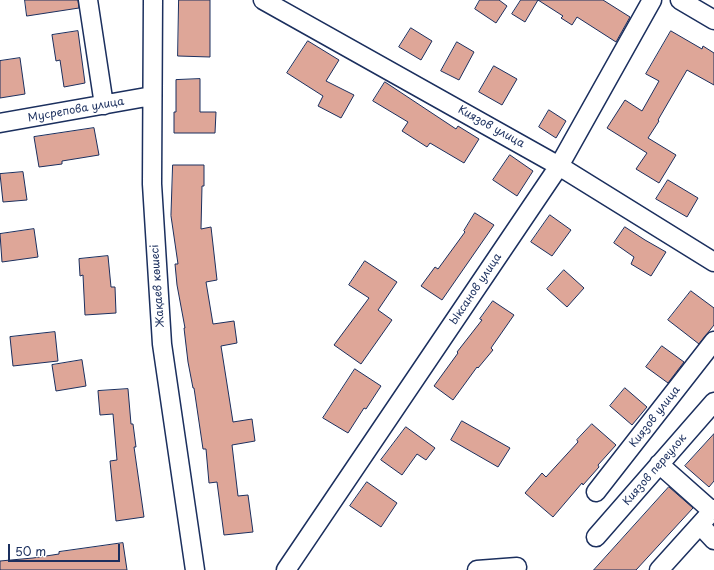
<!DOCTYPE html>
<meta charset="utf-8">
<style>
body{margin:0}
#map{position:relative;width:714px;height:570px;overflow:hidden;background:#fff;font-family:"Playpen Sans",sans-serif}
canvas{display:block}
.scale{position:absolute;left:8px;top:544px;width:112px;height:18px;box-sizing:border-box;border:2px solid #1b2f5e;border-top:0;padding-left:5px;font-size:12px;line-height:14px;white-space:nowrap;color:#1b2f5e;-webkit-text-stroke:3px #fff;paint-order:stroke}
</style>
<div id="map">
<canvas width="714" height="570"></canvas>
<div class="scale">50 m</div>
</div>
<script>
const ctx = document.querySelector('canvas').getContext('2d');
ctx.lineJoin = 'round';
function paint(path, color) { ctx.fillStyle = color; ctx.fill(path, 'evenodd'); }
function stroke(path, color, width, dash) { ctx.strokeStyle = color; ctx.lineWidth = width; ctx.lineCap = dash ? 'butt' : 'round'; ctx.setLineDash(dash || []); ctx.stroke(path); }
function write(font, color, halo, rows, align = 'center') {
  ctx.font = font + ' "Playpen Sans",sans-serif'; ctx.lineWidth = 3.5; ctx.setLineDash([]); ctx.textBaseline = 'middle'; ctx.strokeStyle = halo; ctx.fillStyle = color; for (const [text, x, y, turn = 0] of rows) {
    ctx.save(); ctx.translate(x, y); ctx.rotate((+turn || 0) * Math.PI / 180); ctx.textAlign = isNaN(turn) ? turn : align; if (halo) ctx.strokeText(text, 0, 0); ctx.fillText(text, 0, 0); ctx.restore();
  }
}
const building = new Path2D(`
 M25 0H78L79 8 27 16Z
 M179 0H210V57L178 56Z
 M480 0H499L507 6 496 23 475 9Z
 M521 0H603L630 17 616 42 577 17 572 25 561 18 563 16 538 0 525 22 512 14Z
 M411 28 432 41 421 60 399 47Z
 M78 31 85 83 64 87 60 60 56 61 52 35Z
 M671 31 702 49 703 46 714 53V85L687 70 658 120 659 121 648 138 676 155 659 183 636 169 647 153 607 128 625 100 642 111 659 81 646 74Z
 M308 41 339 60 326 81 354 95 341 118 318 106 323 96 287 73Z
 M457 42 474 52 459 80 441 71Z
 M20 58 25 94 0 98V61Z
 M494 66 517 79 502 105 479 92Z
 M200 79V112H216L215 133H174V112H176V80Z
 M385 82 456 129 458 126 479 139 464 163 430 143 427 147 402 131 408 122 373 101Z
 M549 110 566 121 556 138 539 127Z
 M94 128 99 155 62 161V164L39 167 34 137Z
 M510 155 533 171 517 196 493 180Z
 M173 165H204V186H202L201 229 211 227 217 280 206 282 213 324 234 321 237 343 221 346 233 422 252 419 255 441 232 445 238 496 248 495 253 532 224 535 217 482 209 483 206 449H203L194 388H193L188 362 184 328H185L177 285 175 264H178L171 216Z
 M23 172 27 200 3 202 0 174Z
 M668 180 698 198 687 217 656 199Z
 M475 213 494 225 442 300 421 286 435 267 438 269 465 232 464 231Z
 M550 215 571 230 552 256 531 242Z
 M625 227 645 240 666 252 651 276 631 264 634 257 614 243Z
 M34 229 38 257 2 262 0 234Z
 M108 256 111 287H115L116 313 85 315 83 275 80 276 79 259Z
 M365 261 397 282 378 310 392 320 361 364 334 345 369 298 349 285Z
 M564 270 584 288 567 307 547 289Z
 M691 291 714 308V325L699 344 668 320Z
 M493 301 514 315 491 348 493 350 478 368 477 367 453 400 434 386 458 353 457 352 482 320 480 319Z
 M55 332 58 361 13 366 10 337Z
 M662 346 684 362 668 383 646 367Z
 M82 360 86 386 56 391 52 365Z
 M355 369 381 386 366 409 364 408 348 433 323 418Z
 M625 388 647 407 632 425 610 406Z
 M128 389 131 424H133L136 447H134L144 517 116 521 110 461 117 460 113 414 100 415 98 391Z
 M462 421 510 448 498 467 451 440Z
 M592 424 616 445 598 465 599 467 583 485 582 483 553 517 525 493 542 473 546 477 578 442 577 440Z
 M406 427 435 448 426 460 417 454 402 475 381 460Z
 M714 434V481L709 487 685 466Z
 M367 482 397 503 381 527 350 506Z
 M669 487 693 508 636 570H594Z
 M123 543 127 570H0V561L33 558 59 554V552Z`);
paint(building, '#dea698');
stroke(building, '#1b2f5e', 1);
const minor = new Path2D(`
 M88 0 104 105
 M153 0 152 184 162 344 195 570
 M263 0 559 166 714 262
 M680 0 714 20
 M0 123 152 96
 M659 464 712 511
 M596 492 714 341
 M700 525 714 540
 M596 537 714 402
 M286 570 559 166 652 0
 M477 570 517 567
 M659 570 714 509`);
stroke(minor, '#1b2f5e', 21);
stroke(minor, '#fff', 18);
write('11px', '#1b2f5e', '#fff', [
 ["Мусрепова улица",76,110,-10],
 ["Киязов улица",491,127,29],
 ["Жақаев көшесі",158,286,-94],
 ["Ыксанов улица",476,289,-56],
 ["Киязов улица",655,417,-52],
 ["Киязов переулок",655,470,-49]
]);
</script>
